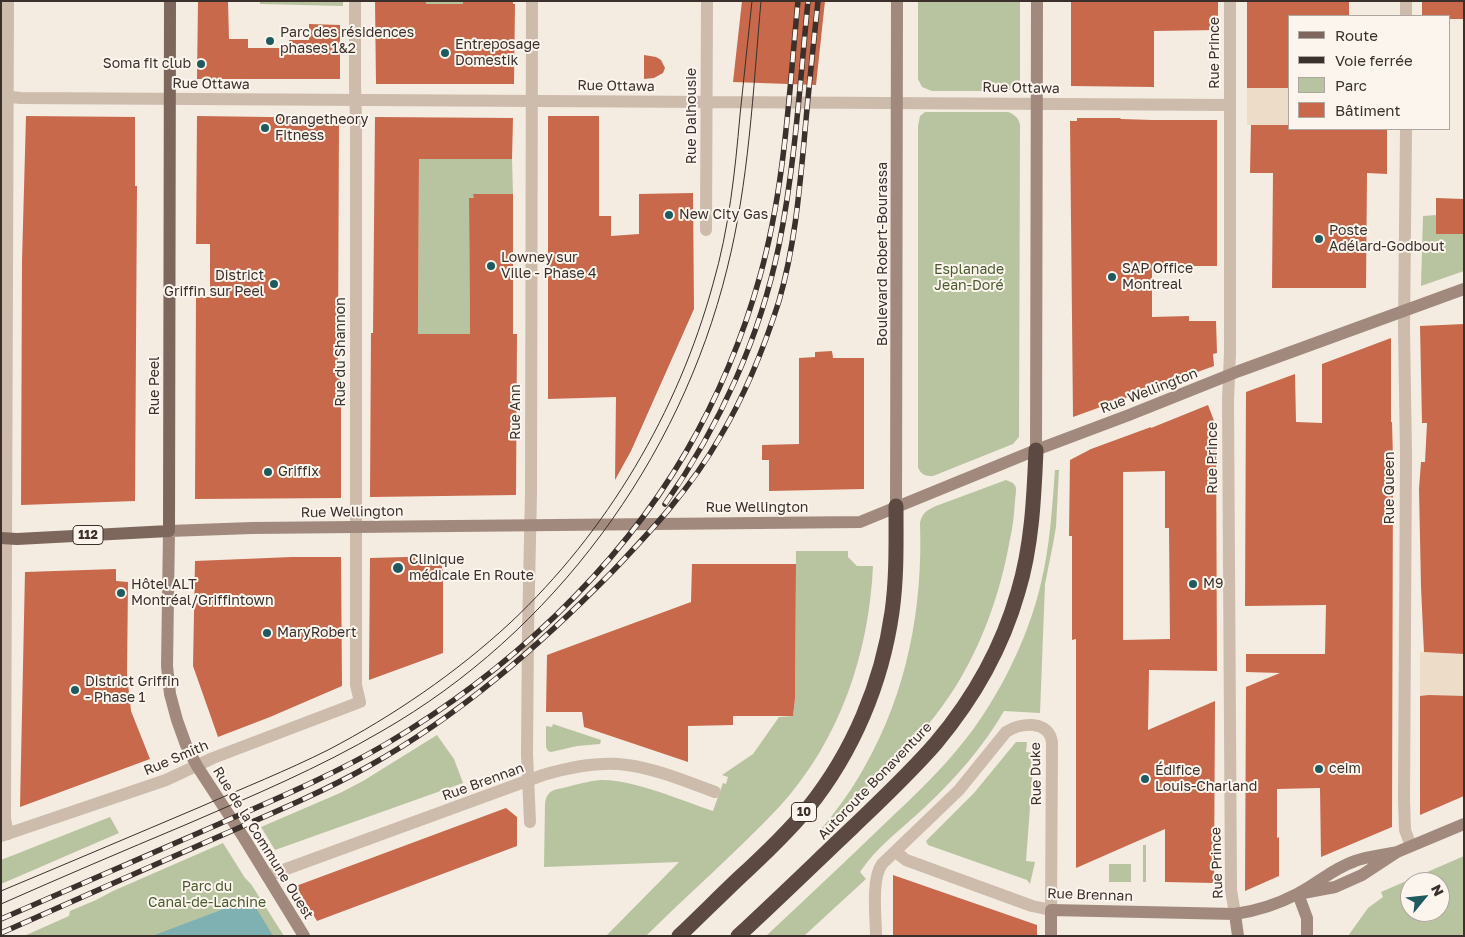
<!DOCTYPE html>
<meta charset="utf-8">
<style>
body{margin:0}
#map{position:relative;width:1465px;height:937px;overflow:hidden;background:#f4ebe1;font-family:"Golos Text",sans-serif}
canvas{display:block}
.frame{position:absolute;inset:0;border:2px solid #3b302b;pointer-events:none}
.legend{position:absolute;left:1288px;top:15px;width:162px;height:115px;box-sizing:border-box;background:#fbf5ee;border:1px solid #aea6a0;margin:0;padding:6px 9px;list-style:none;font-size:15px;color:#3b302b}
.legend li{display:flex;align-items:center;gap:10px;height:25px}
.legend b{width:25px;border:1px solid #aea6a0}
.north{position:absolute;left:1400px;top:872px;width:50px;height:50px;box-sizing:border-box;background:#fbf5ee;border:1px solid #aea6a0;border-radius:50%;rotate:62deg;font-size:14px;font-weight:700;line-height:20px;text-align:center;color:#3b302b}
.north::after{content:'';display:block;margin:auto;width:18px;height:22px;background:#1f5a5e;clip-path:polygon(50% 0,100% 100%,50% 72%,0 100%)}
</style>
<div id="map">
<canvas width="1465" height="937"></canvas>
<div class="frame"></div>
<ul class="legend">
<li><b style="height:6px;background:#7d675c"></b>Route</li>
<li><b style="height:6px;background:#3b302b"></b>Voie ferrée</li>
<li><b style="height:14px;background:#b8c4a0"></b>Parc</li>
<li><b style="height:14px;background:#c8694b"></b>Bâtiment</li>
</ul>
<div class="north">N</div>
</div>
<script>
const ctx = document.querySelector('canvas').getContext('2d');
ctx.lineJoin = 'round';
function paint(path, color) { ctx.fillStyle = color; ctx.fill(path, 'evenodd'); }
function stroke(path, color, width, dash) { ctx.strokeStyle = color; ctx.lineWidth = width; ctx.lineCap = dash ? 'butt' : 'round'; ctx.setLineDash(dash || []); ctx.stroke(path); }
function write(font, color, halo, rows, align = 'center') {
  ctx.font = font + ' "Golos Text",sans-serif'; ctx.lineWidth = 4; ctx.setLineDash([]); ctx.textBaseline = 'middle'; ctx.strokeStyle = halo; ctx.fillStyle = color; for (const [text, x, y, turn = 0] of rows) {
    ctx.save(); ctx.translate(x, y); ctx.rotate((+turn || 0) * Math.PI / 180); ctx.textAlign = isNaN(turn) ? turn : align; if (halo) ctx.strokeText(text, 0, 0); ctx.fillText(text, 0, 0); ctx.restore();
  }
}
paint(new Path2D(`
 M260 1H343V6L260 4Z
 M426 1H463V4H426Z
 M918 1H1020V80C1017 87 1011 91 1003 91H932L922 87 918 79Z
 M925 112H1008C1014 114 1019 118 1020 125L1019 437 1013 444 933 476C925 476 921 475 918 467V126L920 116Z
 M419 159H512L513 194H474V198H469L470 334H418Z
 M1436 215V234H1464V271L1421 286 1423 216Z
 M1055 470H1059L1056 527 1053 544 1045 584 1040 713 1004 711C984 746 955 779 925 807 903 828 876 847 860 872L866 879 804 936H766C803 901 840 867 876 832 904 805 932 780 956 751 995 706 1028 640 1041 583 1050 546 1052 508 1055 470Z
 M1006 480 1013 483C1015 486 1016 486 1016 490 1016 494 1015 498 1015 501 1014 514 1013 527 1010 539 999 602 975 665 935 716 901 758 859 794 820 832H819C836 811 852 790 865 766 907 692 923 608 920 523 922 513 927 510 936 506Z
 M796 551H848V557L857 566H873C869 653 840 740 780 806 738 851 690 892 646 936H606L679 862 544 867 545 804C547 789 555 790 567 787 578 784 590 781 601 780 632 779 683 801 713 811L723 783 726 784 728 777 722 775 753 754 779 717 793 716 795 699Z
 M553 724 601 740 600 744 577 746 551 752 548 751 546 747V726L552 727Z
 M437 735 454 759 463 783 275 850 261 827 340 793 363 781Z
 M1016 742H1027L1026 752 1034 753 1026 861 1035 862 1030 884 1027 880 928 845 926 841 974 793Z
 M110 817 119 833 1 884V860Z
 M223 843 245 878 251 884 284 936H24L69 916 70 911 96 900 113 891Z
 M1143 845H1146V882H1143Z
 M1464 856V936H1348L1368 908 1383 897 1381 892ZM1410 882H1440V912H1410Z
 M1109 864H1131V882H1109Z`), '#b8c4a0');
paint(new Path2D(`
 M1247 88H1289V125H1247Z
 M1420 652 1464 654V696H1420Z`), '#ecdcc8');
paint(new Path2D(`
 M249 896 273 936H152L221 910 235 902Z`), '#7fb0b2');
paint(new Path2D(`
 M198 1H228L229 39H248V48H289V40H309V24L340 25V79H197Z
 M375 1H426V4H463V1H513V4H515L514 84H376Z
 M742 1H825L816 85 733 82Z
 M1071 1H1218V30L1154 31V87L1071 86Z
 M1247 1H1349V16H1289V88H1247Z
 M1422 1H1464V19H1449V16H1422Z
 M644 55 656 57 661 60 665 68 663 73 654 78 644 79Z
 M26 116 135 117V186H137L135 501 21 505 22 261Z
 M197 116 339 118 338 351V368H340L341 391V498L195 499 196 297H210V244H196Z
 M548 116H599V216H611V236L639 234V194L693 193 694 309 631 451 615 480 616 397 548 399Z
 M375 117 513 118 512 159H419L418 334H470L469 198H474L473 194H513V334H517L516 495 370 497 371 333H373Z
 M1077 118H1120L1121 119 1152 120H1217V266H1152V317L1189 316V321H1216L1217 353 1213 354 1214 366 1073 417 1070 121H1077Z
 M1251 125H1289V129H1387V174L1367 173 1366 288H1272L1273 173H1250Z
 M1436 198 1464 199V234H1436Z
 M1464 324V654L1424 652 1421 587 1419 489 1421 462H1425L1427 423H1422L1420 326Z
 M1391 338V422H1392L1393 460 1392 827 1321 857 1320 788 1277 789V838L1279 837V876L1245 891 1246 687 1280 673 1246 672V654H1325L1326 605 1245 606 1246 392 1295 374 1296 422 1322 423V364Z
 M832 351 833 358H864V489L769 491V460H762V445L799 444V358L815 357V352Z
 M1208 405 1216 426 1217 671 1149 670 1148 730 1215 701 1214 883 1165 882V829L1076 868V639L1072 640V536H1069L1070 460 1091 449 1151 427V428ZM1165 471V528H1169L1170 639 1123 640V472Z
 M442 556V569H443V653L369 680 370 558Z
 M292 557H341L342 686 270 717 218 737 193 666 195 561Z
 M692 564H796L795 699 793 716H733V725L688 726V762L584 727 582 712H546L547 655 691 602Z
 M116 569V581L128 582 127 675 131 711 150 759 20 807 25 572Z
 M1429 695 1464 696V796L1420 815V696Z
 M506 808 517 817V846L317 921 296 886Z
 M893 875 1037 925V936H893Z`), '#c8694b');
stroke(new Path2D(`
 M1230 1V353L1228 400 1231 890 1235 914
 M1406 1V16
 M1 96 21 98 1230 105
 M1406 129 1404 329 1406 454 1404 800 1405 830 1411 846
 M706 230 707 1
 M530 822 527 754 528 631 531 493 532 1
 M8 834 5 819 8 1
 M1 836 166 780 213 758 360 702 356 685V121L355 86V1
 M267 876 543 775C570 767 599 761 627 765 657 769 687 782 715 792
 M876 936C876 917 871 879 882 864L959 790 1006 732C1021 722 1050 720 1052 743L1051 910 1032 906 906 860 896 852`), '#cdbbac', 12);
stroke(new Path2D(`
 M1036 450 1037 1
 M896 506 897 1
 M1303 893 1335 887 1362 875 1397 852 1464 824
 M1298 894 1307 918V936
 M1235 914 1238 936
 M304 936 244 838 197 766 186 745 177 720 170 694 167 666 169 531 252 528 860 522 1036 450 1129 415 1239 371 1464 289
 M1051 936V910L1235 914C1256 911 1278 904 1297 894 1317 884 1332 869 1355 861 1368 856 1383 855 1397 852`), '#a18a7d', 12);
stroke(new Path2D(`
 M1 538 17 539 169 531 170 1`), '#7d675c', 12);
stroke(new Path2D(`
 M679 936C699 917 719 897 739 878 763 856 787 833 808 808 853 752 882 683 892 612 897 577 896 541 896 506
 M738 936C777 900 815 863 853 827 881 800 910 773 936 743 973 699 1002 648 1018 592 1032 546 1034 497 1036 450`), '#5c4a42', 15);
stroke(new Path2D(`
 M1 891C68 863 134 835 200 807 243 788 286 771 328 750 393 716 456 673 510 623 607 532 678 412 713 284 729 229 735 172 740 115 744 77 748 39 752 1
 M1 904C62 877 123 851 185 825 252 796 319 768 382 731 553 633 680 460 727 269 749 182 753 91 761 1`), '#3b302b', 1);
const rail = new Path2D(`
 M665 504C719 427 760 338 779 245 795 165 800 83 808 1
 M1 919C74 887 147 856 219 824 276 799 333 775 386 744 505 674 616 572 686 452 718 397 743 337 760 276 785 187 789 93 798 1
 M1 933C63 906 124 878 186 851 248 823 310 799 369 766 460 715 538 647 611 573 651 531 691 488 720 437 745 395 764 348 779 301 794 249 799 196 804 142 808 95 813 48 818 1`);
stroke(rail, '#3b302b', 5.5);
stroke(rail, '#fbf5ee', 4, [11]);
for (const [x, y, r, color] of [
 [270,41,5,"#1f5a5e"],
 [445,53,5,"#1f5a5e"],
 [201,64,5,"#1f5a5e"],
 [265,128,5,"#1f5a5e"],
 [669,215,5,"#1f5a5e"],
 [1319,239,5,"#1f5a5e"],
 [491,266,5,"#1f5a5e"],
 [1112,277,5,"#1f5a5e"],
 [274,284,5,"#1f5a5e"],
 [268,472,5,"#1f5a5e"],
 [398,568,6,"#1f5a5e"],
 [1193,584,5,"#1f5a5e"],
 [121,593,5,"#1f5a5e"],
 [267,633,5,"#1f5a5e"],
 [75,690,5,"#1f5a5e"],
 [1319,769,5,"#1f5a5e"],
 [1145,779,5,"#1f5a5e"]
]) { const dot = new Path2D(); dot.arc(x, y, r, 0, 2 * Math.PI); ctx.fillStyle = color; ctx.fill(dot); stroke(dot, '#fbf5ee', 2); }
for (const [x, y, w] of [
 [88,535,30],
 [804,812,25]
]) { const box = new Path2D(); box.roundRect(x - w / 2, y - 9.5, w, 19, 4); ctx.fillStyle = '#fbf5ee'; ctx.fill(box); stroke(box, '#3b302b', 1); }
write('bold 12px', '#3b302b', null, [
 ["112",88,535],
 ["10",804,812]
]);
write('14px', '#3b302b', '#fbf5ee', [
 ["Parc des résidences",280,33],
 ["phases 1&2",280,49],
 ["Entreposage",455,45],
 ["Domestik",455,61],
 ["Soma fit club",191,64,"right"],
 ["Orangetheory",275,120],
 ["Fitness",275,136],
 ["New City Gas",679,215],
 ["Poste",1329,231],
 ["Adélard-Godbout",1329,247],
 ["Lowney sur",501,258],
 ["Ville - Phase 4",501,274],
 ["SAP Office",1122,269],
 ["Montreal",1122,285],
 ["District",264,276,"right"],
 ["Griffin sur Peel",264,292,"right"],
 ["Griffix",278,472],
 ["Clinique",409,560],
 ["médicale En Route",409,576],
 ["M9",1203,584],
 ["Hôtel ALT",131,585],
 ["Montréal/Griffintown",131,601],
 ["MaryRobert",277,633],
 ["District Griffin",85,682],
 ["- Phase 1",85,698],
 ["ceim",1329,769],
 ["Édifice",1155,771],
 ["Louis-Charland",1155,787]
], 'left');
write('14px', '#3b302b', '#fbf5ee', [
 ["Rue Prince",1215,53,-90],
 ["Rue Ottawa",211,84,1],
 ["Rue Ottawa",616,86,1],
 ["Rue Ottawa",1021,88,1],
 ["Rue Dalhousie",692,116,-90],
 ["Boulevard Robert-Bourassa",883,254,-90],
 ["Rue du Shannon",341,352,-90],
 ["Rue Peel",155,386,-90],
 ["Rue Wellington",1149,391,-21],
 ["Rue Ann",516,412,-90],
 ["Rue Prince",1213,458,-90],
 ["Rue Queen",1390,488,-90],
 ["Rue Wellington",757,508],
 ["Rue Wellington",352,512,-1],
 ["Rue Smith",176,758,-23],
 ["Rue Duke",1036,774,-91],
 ["Autoroute Bonaventure",875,781,-46],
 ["Rue Brennan",483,782,-20],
 ["Rue de la Commune Ouest",263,843,58],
 ["Rue Prince",1217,863,-92],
 ["Rue Brennan",1090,895,2]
]);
write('14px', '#4a5a2e', '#fbf5ee', [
 ["Esplanade",969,270],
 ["Jean-Doré",969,286],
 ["Parc du",207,887],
 ["Canal-de-Lachine",207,903]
]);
</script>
